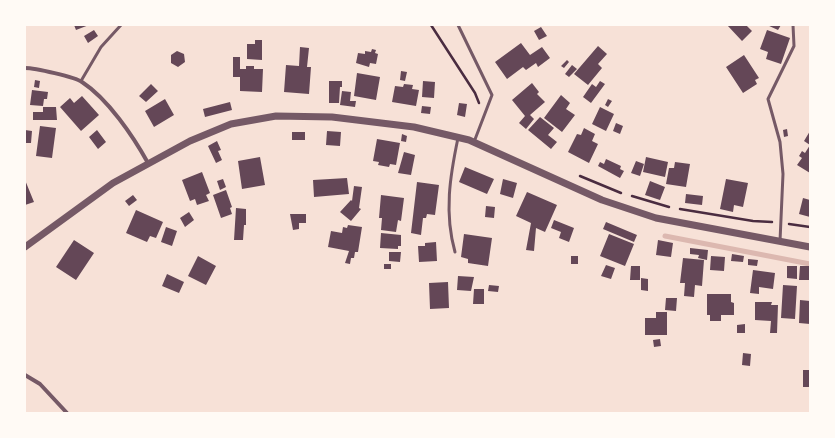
<!DOCTYPE html>
<style>
body{margin:0}
#map{position:relative;width:835px;height:438px;overflow:hidden;background:#f7e1d7;font-family:"Alegreya Sans",sans-serif}
canvas{display:block}
.frame{position:absolute;inset:0;border:26px solid #fffaf5;pointer-events:none}
</style>
<div id="map">
<canvas width="835" height="438"></canvas>
<div class="frame"></div>
</div>
<script>
const ctx = document.querySelector('canvas').getContext('2d');
ctx.lineJoin = 'round';
function stroke(path, color, width, dash) { ctx.strokeStyle = color; ctx.lineWidth = width; ctx.lineCap = dash ? 'butt' : 'round'; ctx.setLineDash(dash || []); ctx.stroke(path); }
function paint(path, color) { ctx.fillStyle = color; ctx.fill(path, 'evenodd'); }
stroke(new Path2D(`
 M665 236 810 264`), '#dcb8b0', 5);
paint(new Path2D(`
 M74 25H89L76 30Z
 M727 25H746L752 31 742 41Z
 M767 25H781L778 30Z
 M541 27 547 36 539 40 534 31Z
 M94 30 98 36 88 43 84 36Z
 M767 30 790 38 781 64 766 59 768 52 760 49Z
 M255 40H262V60L247 59V44H255Z
 M521 43 530 55 542 47 550 58 538 67 536 63 526 70 523 67 507 79 495 62Z
 M598 46 607 54 598 64 602 68 588 85 574 74Z
 M300 47 309 48 307 67H311L309 94 284 92 286 65 299 66Z
 M372 49 376 50 375 53 378 54 376 64 370 63 369 67 356 63 358 53 365 54V51L371 52Z
 M177 51 184 54 185 62 178 67 171 63V55Z
 M744 55 759 78 755 80 757 84 743 93 726 67Z
 M233 57H240V69H246V66H254V69H263L262 92 240 91V77H233Z
 M567 60 569 62 564 68 561 66Z
 M572 65 577 69 569 77 565 74Z
 M401 71 407 72 405 81 400 80Z
 M357 73 380 77 376 100 354 96Z
 M35 80 40 81 39 88 34 87Z
 M329 81H342V87H340L339 103H329Z
 M423 81 435 82 434 98 422 97Z
 M600 81 605 84 591 103 583 97 592 84 596 87Z
 M532 83 539 92 537 94 545 102 530 115 534 119 526 129 519 123 525 116 512 100Z
 M151 84 158 91 146 102 139 96Z
 M404 84 413 85 412 89 419 90 416 106 392 102 395 86 403 87Z
 M32 90 48 92 47 99H44L43 106 30 105Z
 M342 91 351 92 350 101H356L355 107 340 105Z
 M561 95 570 103 566 109 575 115 562 132 544 118Z
 M82 96 99 115 81 131 60 107 70 98 74 103Z
 M165 99 174 115 154 127 145 111Z
 M608 99 612 101 608 107 605 105Z
 M230 102 232 110 205 117 203 109Z
 M459 103 467 104 465 117 457 115Z
 M422 106 431 107 430 114 421 113Z
 M43 107H56L57 120H33V112H43Z
 M600 107 614 114 606 131 592 124Z
 M540 117 554 128 548 135 557 142 551 149 528 130Z
 M616 123 623 126 620 134 613 131Z
 M40 126 56 128 52 158 36 156Z
 M584 128 595 134 592 141 598 144 589 163 568 152 577 134 581 135Z
 M787 129 788 136 784 137 783 130Z
 M25 130 32 131 31 143H25Z
 M97 130 106 142 98 149 89 137Z
 M327 131 341 132 340 146 326 145Z
 M810 131V145L804 141Z
 M292 132H305V140H292Z
 M402 134 407 136 406 142 401 141Z
 M377 139 400 143 396 165 390 164 389 167 378 165 379 162 373 161Z
 M217 141 221 150 218 151 222 160 216 163 208 146Z
 M810 145V173L797 165 802 158 799 156 802 151 805 153Z
 M404 152 415 155 411 175 398 173Z
 M260 157 265 185 242 189 238 161Z
 M646 157 668 162 665 177 643 172Z
 M606 159 621 166 620 169 624 171 620 178 598 166 600 162 604 164Z
 M636 161 644 164 640 176 631 173Z
 M675 162 690 164 686 187 666 184 669 168H674Z
 M465 167 494 179 487 194 459 182Z
 M202 172 210 193 206 195 209 201 197 205 195 199 190 201 182 180Z
 M347 178 349 194 314 197 313 180Z
 M223 179 226 187 220 190 217 181Z
 M503 179 517 183 513 198 500 194Z
 M726 179 748 183 743 207 734 205 733 212 720 209Z
 M25 180 34 202 25 205Z
 M650 181 665 187 660 200 645 195Z
 M417 182 439 185 435 215 427 214 426 218H423L421 235 411 233Z
 M354 186 362 187 359 208 361 209 351 221 340 212 351 200 352 201Z
 M226 190 232 207 230 208 232 214 221 218 213 195Z
 M527 192 557 205 545 232 536 228 534 251 526 250 531 223 516 216Z
 M686 194 703 196 702 205 685 203Z
 M133 195 137 200 129 206 125 201Z
 M381 195 404 198 401 221 398 220 396 232 381 230 382 218H379Z
 M803 198 810 200V217L799 214Z
 M486 206 495 207 494 218 485 217Z
 M236 208 246 209V225H244L243 240H234Z
 M136 210 163 222 156 238 150 236 147 242 126 233Z
 M189 212 194 220 185 227 180 218Z
 M290 214H306V223H299V229L293 230Z
 M554 220 574 228 569 242 559 238 561 232 551 228Z
 M606 222 637 235 634 242 603 229Z
 M348 225 362 227 358 252H355L354 258H351L350 264 345 263 349 251 328 247 331 231 342 233 343 227 347 228Z
 M166 227 177 231 172 246 161 242Z
 M381 233 401 235V246H398V249L380 248Z
 M464 234 492 238 488 266 468 263V259L461 257Z
 M609 234 634 244 625 266 600 256Z
 M74 240 94 253 76 280 56 267Z
 M658 240 673 243 671 257 656 255Z
 M436 242 437 261 419 262 418 246H425V243Z
 M690 248 708 250 707 260 698 258 699 255 690 254Z
 M389 252H401L400 262 389 261Z
 M732 254 744 256 743 262 731 261Z
 M198 256 216 266 206 285 188 276Z
 M571 256H578V264H571Z
 M711 256 725 257 724 271 710 270Z
 M683 258 704 260 702 286 695 285 694 297 684 296 685 283H680Z
 M748 259 758 260 757 266 748 265Z
 M384 264H391V269H384Z
 M606 265 615 268 611 279 601 276Z
 M631 266H640V280H630Z
 M787 266H797V279L787 278Z
 M800 266H810L809 280H799Z
 M753 270 775 273 773 289 759 287V294L750 293Z
 M167 274 184 282 179 293 162 286Z
 M458 276 474 277 471 291 457 290Z
 M641 278 648 279V291L641 290Z
 M448 282 449 308 430 309 429 283Z
 M489 285 499 286 498 292 488 291Z
 M783 285 797 286 795 319 781 318Z
 M474 289H484V304H473Z
 M707 294H731V302L734 303V315H721V321H710V315H707Z
 M666 298H677L676 311 665 310Z
 M800 300 810 301V324L799 323Z
 M755 302H772L771 305H778L777 333H770L771 321 755 320Z
 M656 312H667V335H645V318H656Z
 M745 324V333H737V325Z
 M660 339 661 346 654 347 653 340Z
 M743 353 751 354 750 366 742 365Z
 M803 370H810V387H803Z`), '#644757');
stroke(new Path2D(`
 M431 25 475 93 479 103
 M580 176 621 193
 M632 196 669 207
 M680 209 753 221 772 222
 M789 224 810 227`), '#4a2c40', 2.5);
stroke(new Path2D(`
 M458 25 492 95 474 142
 M81 81 101 47 121 25
 M780 241 783 174 780 142 768 99 794 46 793 25
 M455 252C444 213 450 176 458 138`), '#755966', 3);
stroke(new Path2D(`
 M25 68C35 68 75 77 82 82 108 99 133 136 148 163
 M25 375 40 384 67 413`), '#755966', 4);
stroke(new Path2D(`
 M25 247 113 183 190 141 231 124 276 116 332 117 414 127 469 140 602 200 656 218 810 247`), '#755966', 7);
</script>
